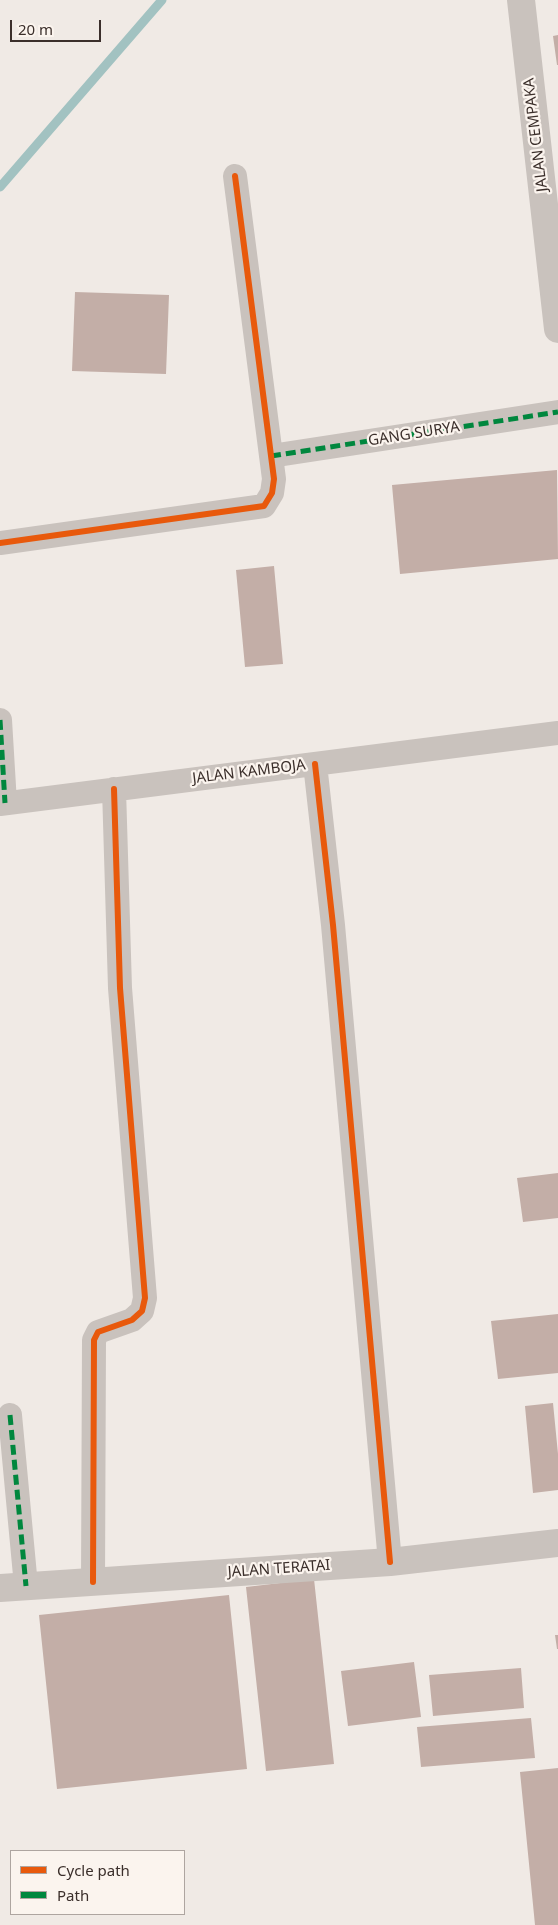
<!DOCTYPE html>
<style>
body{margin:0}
#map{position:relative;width:558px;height:1925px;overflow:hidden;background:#f0eae5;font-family:"Noto Sans",sans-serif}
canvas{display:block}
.legend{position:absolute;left:10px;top:1850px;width:175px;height:65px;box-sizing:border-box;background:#fbf4ee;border:1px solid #aea5a0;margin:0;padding:6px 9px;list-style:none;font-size:15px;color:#3b2f2b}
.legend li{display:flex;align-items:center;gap:10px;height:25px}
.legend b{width:25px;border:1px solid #aea5a0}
.scale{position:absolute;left:10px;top:20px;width:91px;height:22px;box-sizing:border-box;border:2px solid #3b2f2b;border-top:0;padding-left:6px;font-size:15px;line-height:18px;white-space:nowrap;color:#3b2f2b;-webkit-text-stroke:4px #fbf4ee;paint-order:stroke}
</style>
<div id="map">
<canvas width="558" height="1925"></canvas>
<ul class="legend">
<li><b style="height:6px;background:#e8590c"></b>Cycle path</li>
<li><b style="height:6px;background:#00873e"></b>Path</li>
</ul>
<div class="scale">20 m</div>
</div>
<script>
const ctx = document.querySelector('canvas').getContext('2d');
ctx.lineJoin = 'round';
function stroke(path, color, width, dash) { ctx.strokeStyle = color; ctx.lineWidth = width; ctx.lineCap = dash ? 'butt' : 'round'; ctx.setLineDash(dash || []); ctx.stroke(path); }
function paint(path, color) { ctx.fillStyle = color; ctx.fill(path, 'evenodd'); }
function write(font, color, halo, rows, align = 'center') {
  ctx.font = font + ' "Noto Sans",sans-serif'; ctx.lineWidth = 4.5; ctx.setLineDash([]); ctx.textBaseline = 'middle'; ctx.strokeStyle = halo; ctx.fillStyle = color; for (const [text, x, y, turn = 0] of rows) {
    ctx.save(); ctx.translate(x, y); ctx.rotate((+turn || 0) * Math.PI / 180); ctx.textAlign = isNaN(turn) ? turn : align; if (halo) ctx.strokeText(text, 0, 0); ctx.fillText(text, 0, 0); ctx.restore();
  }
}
stroke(new Path2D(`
 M0 187 162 0`), '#a2c2c1', 9);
paint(new Path2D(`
 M558 35V65H557L553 36Z
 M75 292 169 295 166 374 72 371Z
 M557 470 558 559 400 574 392 485Z
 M274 566 283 664 245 667 236 570Z
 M558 1173V1218L523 1222 517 1178Z
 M558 1314V1373L498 1379 491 1321Z
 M553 1403 558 1454V1490L533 1493 525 1406Z
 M314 1579 334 1764 266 1771 246 1587Z
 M229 1595 247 1769 57 1789 39 1615Z
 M555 1635H558V1649H557Z
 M414 1662 421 1717 348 1726 341 1671Z
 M521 1668 524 1708 433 1716 429 1675Z
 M531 1718 535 1758 421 1767 417 1727Z
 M558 1768V1925H535L520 1772Z`), '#c3aea7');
stroke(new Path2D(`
 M271 456 558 412
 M0 543 264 506 272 493 274 479 235 176
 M0 720 5 803
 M315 764 333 925 390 1562
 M0 804 558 733
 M10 1415 26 1586
 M93 1582 94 1340 98 1332 132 1320 142 1311 145 1298 120 988 114 789`), '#c9c2bd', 24);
stroke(new Path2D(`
 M521 0 558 329
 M0 1588 390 1562 558 1543`), '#c9c2bd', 28);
stroke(new Path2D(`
 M271 456 558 412
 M0 720 5 803
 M10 1415 26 1586`), '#00873e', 5, [10, 5]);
stroke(new Path2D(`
 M0 543 264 506 272 493 274 479 235 176
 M315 764 333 925 390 1562
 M93 1582 94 1340 98 1332 132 1320 142 1311 145 1298 120 988 114 789`), '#e8590c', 6);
write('15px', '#3b2f2b', '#fbf4ee', [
 ["JALAN CEMPAKA",536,135,-97],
 ["GANG SURYA",414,434,-9],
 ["JALAN KAMBOJA",249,772,-7],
 ["JALAN TERATAI",279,1569,-4]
]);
</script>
